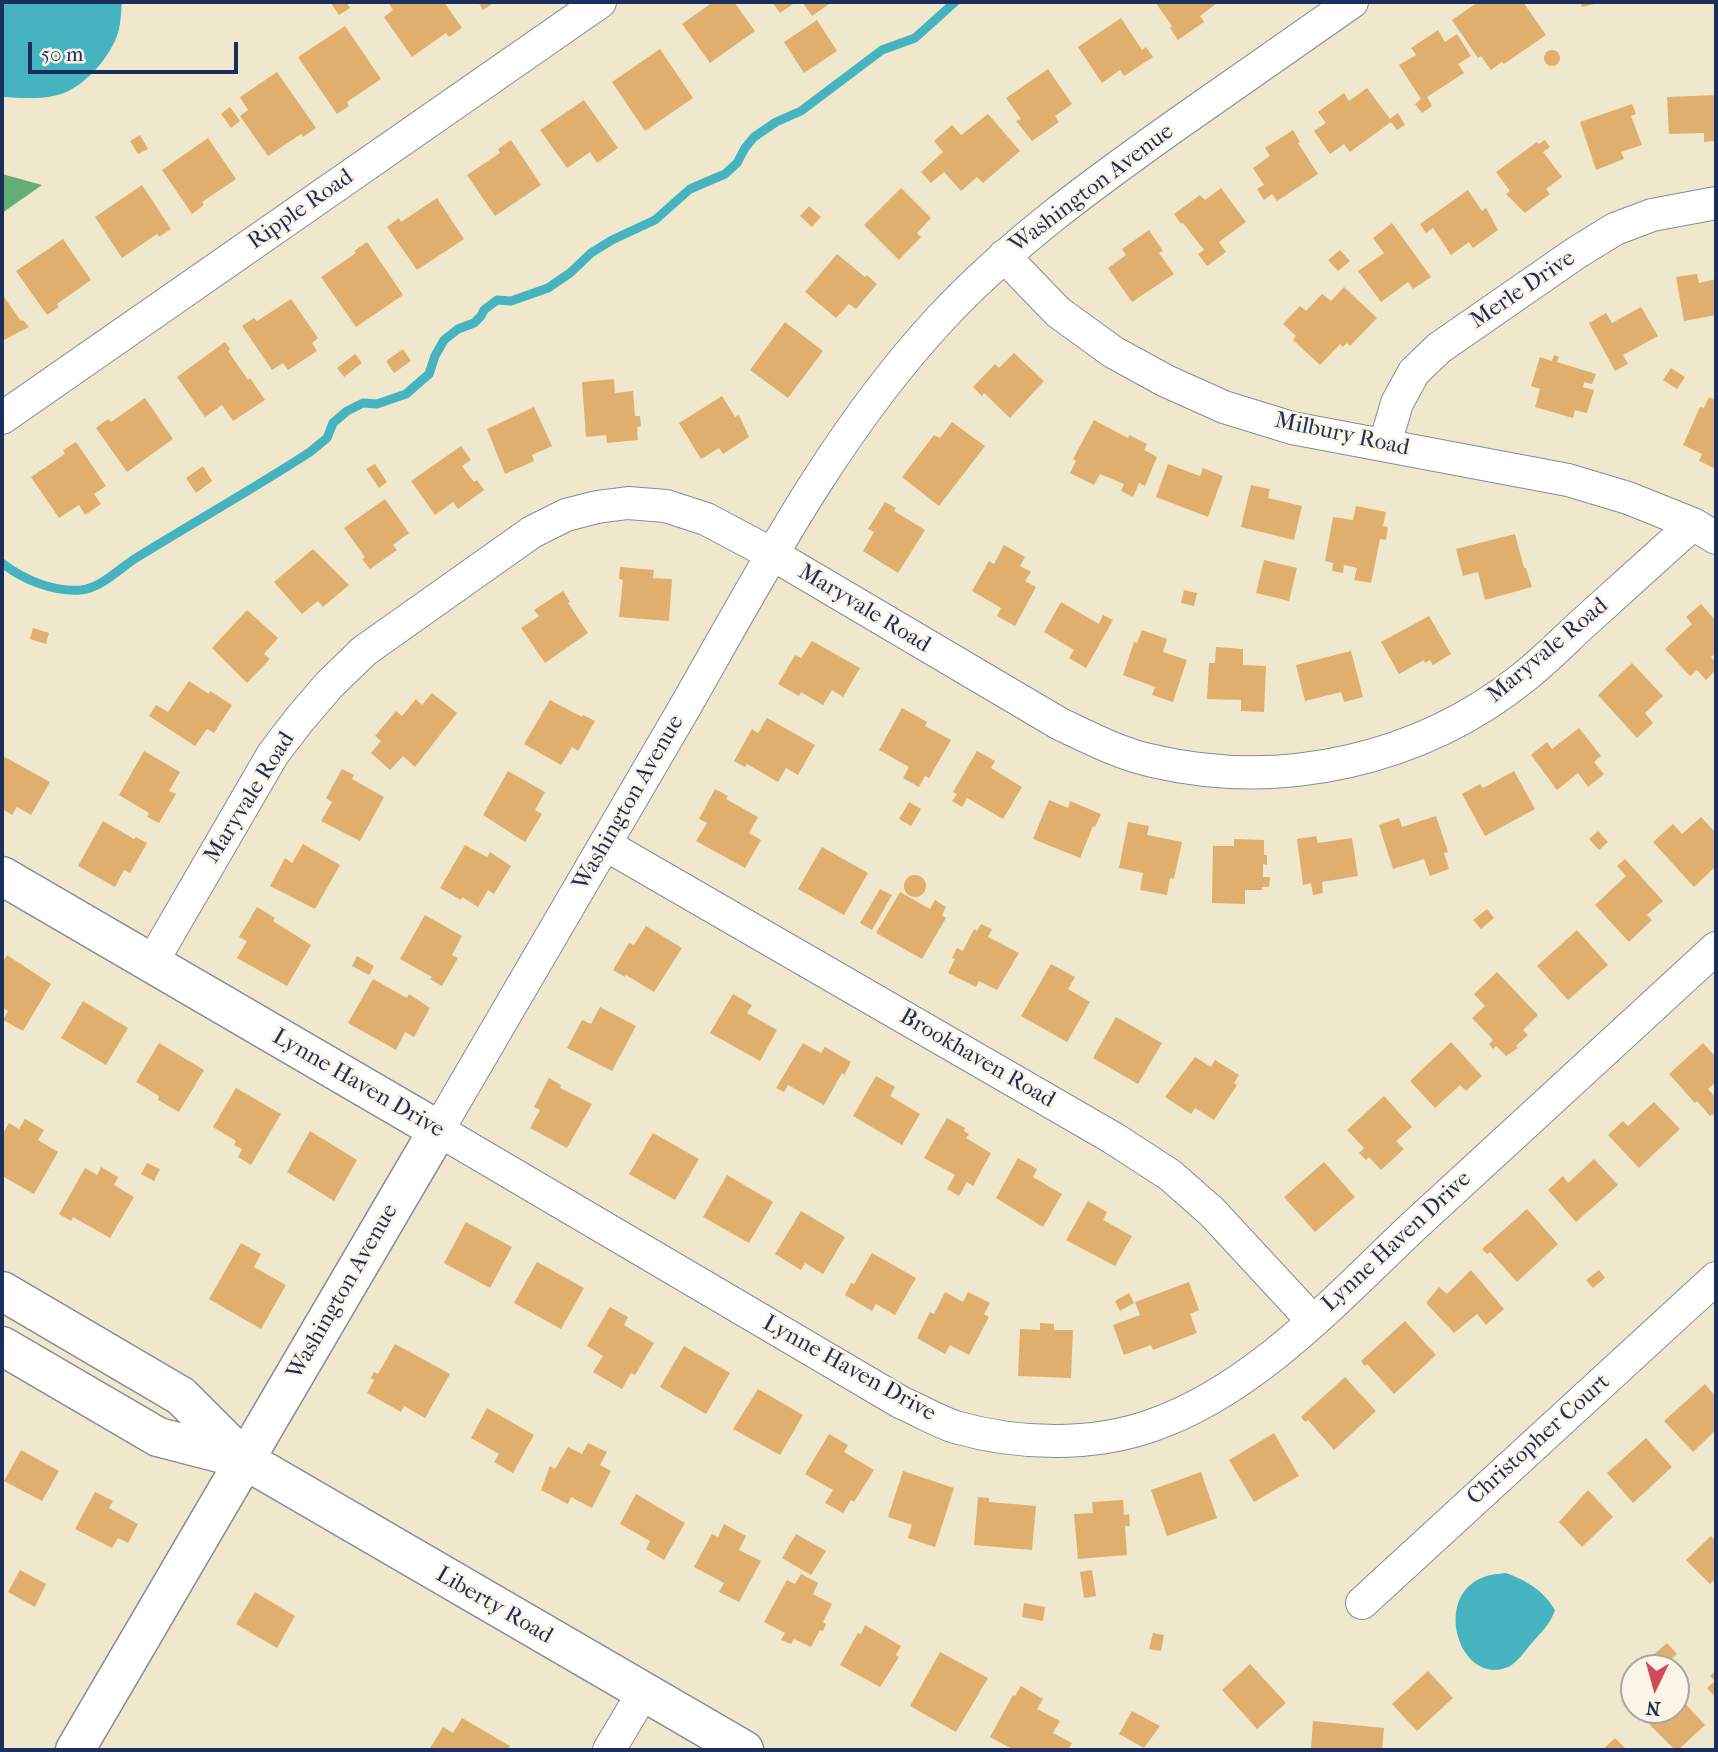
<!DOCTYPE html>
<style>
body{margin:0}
#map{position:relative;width:1718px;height:1752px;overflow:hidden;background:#f0e8cc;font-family:"IM FELL French Canon",serif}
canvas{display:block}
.frame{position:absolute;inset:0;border:4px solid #1b2f5e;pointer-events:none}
.north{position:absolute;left:1620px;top:1654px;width:70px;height:70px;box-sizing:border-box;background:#fcf5e5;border:2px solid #a2a6af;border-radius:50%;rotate:185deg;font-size:19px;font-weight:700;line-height:28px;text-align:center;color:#1b2f5e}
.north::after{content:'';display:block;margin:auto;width:24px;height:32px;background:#d1495b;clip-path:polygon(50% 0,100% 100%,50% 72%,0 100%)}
.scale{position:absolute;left:28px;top:42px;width:210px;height:32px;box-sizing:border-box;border:4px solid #1b2f5e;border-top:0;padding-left:9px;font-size:21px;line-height:24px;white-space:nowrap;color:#1b2f5e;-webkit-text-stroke:5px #fcf5e5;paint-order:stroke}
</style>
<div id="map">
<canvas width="1718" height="1752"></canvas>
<div class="frame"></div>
<div class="north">N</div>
<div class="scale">50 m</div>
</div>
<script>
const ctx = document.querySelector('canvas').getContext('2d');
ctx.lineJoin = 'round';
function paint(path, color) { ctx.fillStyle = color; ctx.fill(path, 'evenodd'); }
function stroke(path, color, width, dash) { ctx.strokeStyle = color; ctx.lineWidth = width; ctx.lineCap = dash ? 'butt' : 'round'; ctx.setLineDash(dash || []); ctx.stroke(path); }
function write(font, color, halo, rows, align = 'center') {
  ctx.font = font + ' "IM FELL French Canon",serif'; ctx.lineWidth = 5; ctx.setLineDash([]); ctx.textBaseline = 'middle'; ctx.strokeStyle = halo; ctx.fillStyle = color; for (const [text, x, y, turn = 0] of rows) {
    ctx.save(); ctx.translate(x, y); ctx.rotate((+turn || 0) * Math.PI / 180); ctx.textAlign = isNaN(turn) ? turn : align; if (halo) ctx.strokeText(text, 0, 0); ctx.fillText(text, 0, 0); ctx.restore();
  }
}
paint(new Path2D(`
 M2 174 42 185 2 213Z`), '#64ae75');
paint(new Path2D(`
 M2 2H122C121 11 121 20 119 29 114 51 92 78 72 89 53 101 23 98 2 97Z
 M1506 1573C1527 1581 1543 1590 1555 1610 1550 1625 1541 1632 1531 1644 1525 1651 1517 1663 1508 1667 1460 1687 1431 1596 1484 1577 1491 1574 1499 1574 1506 1573Z`), '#45b3c0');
stroke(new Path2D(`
 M2 563C24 580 53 592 81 590 101 588 120 568 136 558 194 522 253 489 310 452L327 438 333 423 347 411 363 403 377 404 406 394 429 374 435 356 444 340 458 329 474 323 481 316 484 310 497 300 511 301 548 288 570 273 591 253 612 240 655 220 690 189 725 174 737 163 745 148 754 137 776 122 801 111 882 50 915 38 955 2`), '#45b3c0', 9);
paint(new Path2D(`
 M330 2H346L350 8 339 15Z
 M388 2H444L462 28 449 37 446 33 412 57 384 17 393 10Z
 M478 2H495L483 10Z
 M713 2H734L755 31 710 63 682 24Z
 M772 2H796L780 13Z
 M802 2H832L812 16Z
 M1155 2H1216L1217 3 1200 16 1204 22 1178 40 1170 28 1172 26Z
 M1478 2H1523L1546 35 1504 64 1502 62 1491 70 1481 56 1478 58 1452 20Z
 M1580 2H1598V3L1582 7Z
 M1121 18 1142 50 1146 47 1153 57 1124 76 1120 70 1102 83 1078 47Z
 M817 20 837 51 804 73 784 42Z
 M345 26 381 79 347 102 349 106 337 114 298 57Z
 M1438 30 1445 42 1457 34 1471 56 1458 64 1464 73 1427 97 1432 106 1422 113 1415 104 1421 99 1399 65 1416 55 1411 48Z
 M660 49 693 98 645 131 612 82Z
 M1544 58a8 8 0 1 1 16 0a8 8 0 1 1-16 0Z
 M1048 69 1072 104 1055 116 1059 122 1032 141 1016 121 1021 119 1006 98Z
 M277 72 316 128 303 137 301 134 268 156 240 116 248 110 240 97Z
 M1367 88 1390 119 1398 113 1405 125 1397 130 1391 122 1350 152 1344 144 1330 154 1314 131 1326 123 1318 112 1344 93 1349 101Z
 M1716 95V141L1704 142V133L1669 134 1667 97Z
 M584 100 618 148 597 163 590 152 567 168 540 130Z
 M1632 104 1636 114 1631 116 1642 145 1621 152 1624 159 1596 170 1580 122Z
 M230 107 240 121 231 128 221 114Z
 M988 114 1020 151 983 183 977 177 961 191 944 172 931 183 921 172 943 152 934 141 952 125 961 135Z
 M1293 130 1300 142 1298 143 1318 174 1277 201 1272 194 1264 200 1257 189 1264 185 1253 168 1270 156 1265 148Z
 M140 135 148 149 138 154 130 141Z
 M208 138 236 179 202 202 204 205 192 214 162 170Z
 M511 140 541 185 495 216 467 175 500 153 498 149Z
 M1545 140 1550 147 1543 152 1562 177 1546 189 1550 194 1525 213 1506 194 1510 191 1496 172 1537 142 1539 144Z
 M142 185 171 229 159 237 157 234 122 258 95 217Z
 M901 188 931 218 917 233 921 237 899 260 864 225Z
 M1221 188 1246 222 1219 242 1226 252 1207 266 1198 254 1204 250 1183 223 1181 224 1174 214 1200 195 1205 200Z
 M1468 190 1482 211 1486 208 1498 230 1473 248 1469 242 1451 255 1433 228 1426 233 1420 224Z
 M437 198 464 239 417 270 387 227 399 218 401 222Z
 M809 206 821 217 812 227 800 216Z
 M1392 223 1431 277 1413 289 1408 282 1381 302 1358 271 1384 253 1373 238Z
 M1149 230 1163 251 1159 253 1174 274 1132 302 1108 268 1126 255 1122 249Z
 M63 239 91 280 57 304 59 307 47 315 16 271Z
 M367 242 403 295 356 327 321 277 356 253 354 251Z
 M1340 250 1350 261 1338 271 1328 260Z
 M837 254 865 277 867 275 877 284 856 309 849 304 836 318 805 292Z
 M1697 274 1699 283 1716 279V315L1684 321 1676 277Z
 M1344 287 1377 318 1350 346 1347 343 1343 347 1340 344 1320 365 1293 340 1296 336 1283 324 1300 306 1306 311 1322 294 1331 301Z
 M2 294 21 321 23 320 29 327 2 341Z
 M291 299 318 338 312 343 317 351 288 370 283 363 272 370 242 326 254 318 257 321Z
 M1641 307 1658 336 1623 355 1628 364 1615 371 1589 323 1606 313 1612 323Z
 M785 322 823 351 788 398 750 370Z
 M225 342 230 349 228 351 248 380 250 378 265 400 233 421 222 405 205 417 177 377Z
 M403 349 411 361 394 373 386 361Z
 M1014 353 1044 381 1010 418 984 393 982 396 973 387 995 364 999 368Z
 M355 354 362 363 344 377 337 368Z
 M1554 355 1559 357 1557 362 1596 374 1592 384 1584 382 1583 387 1594 390 1587 413 1575 410 1573 418 1535 407 1540 389 1531 386 1540 357 1552 361Z
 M1671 368 1685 377 1677 389 1663 380Z
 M614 379 615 393 633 391 635 416H640L641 426 637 427 638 440 607 443 606 435 586 437 582 382Z
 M722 396 735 417 739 415 749 437 723 454 719 448 701 459 679 423Z
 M1709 397 1716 400V469L1699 461 1702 454 1683 445 1700 407 1704 408Z
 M145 398 173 439 127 472 96 428 108 419 111 422Z
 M534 407 552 446 532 455 534 461 505 474 487 429Z
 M1094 420 1128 438 1129 435 1147 444 1144 450 1157 457 1145 486 1139 483 1133 497 1121 491 1124 484 1100 474 1094 485 1070 473 1076 461 1073 459Z
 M952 422 985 446 939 506 902 477 934 435 940 438Z
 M76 442 106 486 94 494 101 504 85 515 79 505 59 518 31 477 65 454 63 450Z
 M461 446 471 460 462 466 474 482 477 480 484 490 458 509 453 502 435 515 411 481Z
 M375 464 387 482 379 488 366 469Z
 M1168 464 1200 476 1203 468 1223 476 1208 517 1156 497Z
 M203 466 212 481 196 493 186 478Z
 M1251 485 1270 489 1268 498 1302 506 1294 540 1241 527Z
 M385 499 409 533 393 545 397 550 370 569 362 559 365 557 344 528Z
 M885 502 896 508 894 511 925 530 898 573 863 551 874 532 868 529Z
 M1356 506 1386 512 1383 526 1388 527 1386 540 1380 539 1371 583 1354 580 1357 568 1344 565 1343 573 1332 571 1333 563 1325 561 1333 517 1353 520Z
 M1515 534 1524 568H1526L1532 587 1485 600 1478 572 1463 576 1456 549Z
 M1004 545 1025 557 1020 566 1031 572 1025 581 1036 587 1015 626 997 616 1001 608 972 591 989 561 994 564Z
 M313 549 349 585 323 607 318 601 302 614 274 582Z
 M1264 560 1297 568 1289 601 1256 593Z
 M620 567 654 570 653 578 672 579 669 621 619 617 623 580 619 579Z
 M1184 590 1197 593 1194 606 1181 603Z
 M563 591 570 602 568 603 588 633 545 663 521 628 539 616 534 610Z
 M1061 602 1099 624 1103 615 1113 620 1086 668 1069 658 1074 650 1044 632Z
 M1701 604 1716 621V652L1711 657 1716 663V670L1706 680 1697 670 1690 676 1665 649 1692 624 1686 617Z
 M247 610 278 638 264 654 270 659 247 683 212 648Z
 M1429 616 1451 654 1433 665 1430 660 1425 663 1424 660 1399 674 1381 642Z
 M33 628 49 633 46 644 30 639Z
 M1142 630 1167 639 1163 652 1187 660 1173 702 1152 695 1155 687 1123 675 1134 642 1137 643Z
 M812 641 860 668 843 697 832 690 823 705 801 692 799 696 778 684 795 655 801 658Z
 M1216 647 1243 649V665L1266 666 1264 712 1241 711V700L1207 699 1209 663H1215Z
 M1351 651 1363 697 1344 702 1341 692 1305 701 1296 665Z
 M1632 663 1663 696 1645 713 1653 723 1637 738 1598 695Z
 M189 681 209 694 210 691 232 705 214 733 207 729 195 746 149 716 156 705 168 712Z
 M432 693 457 713 415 767 403 756 390 770 371 753 381 741 375 736 396 711 402 716 416 699 422 705Z
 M550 700 582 717 583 715 595 721 578 751 572 747 561 765 524 744Z
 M902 708 927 722 925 726 951 740 929 778 925 776 919 787 903 778 909 767 879 750Z
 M767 718 815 745 798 775 786 768 778 782 747 764 745 767 734 761 752 729 758 733Z
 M1579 728 1601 756 1594 762 1604 774 1588 787 1578 773 1557 790 1531 755 1547 742 1552 749Z
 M144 751 180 772 169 791 176 794 159 823 147 817 149 813 119 795Z
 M977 751 995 761 991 768 1022 787 1003 819 967 798 962 807 952 801 957 794 953 792Z
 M3 756 50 782 31 815 17 807 12 815 2 809Z
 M342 769 354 775 352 779 384 797 360 841 321 821 332 802 326 798Z
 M508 771 545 792 535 810 542 814 525 842 483 815Z
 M1514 771 1535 809 1485 836 1462 794 1480 784 1483 788Z
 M715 789 728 796 726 799 758 817 749 833 761 840 745 868 696 841 707 823 699 819Z
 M1049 800 1068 808 1070 801 1101 814 1095 827 1093 826 1080 858 1033 839Z
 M909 802 921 809 911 826 899 819Z
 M1436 816 1448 852 1444 853 1449 869 1430 876 1424 859 1393 869 1379 825 1399 818 1402 827Z
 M1701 817 1716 833V866L1694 887 1653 842 1673 824 1682 834Z
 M103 821 134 839 136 837 147 843 130 873 124 870 115 887 78 866Z
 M1128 822 1149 826 1147 835 1182 842 1174 879 1170 878 1167 895 1140 890 1143 873 1119 868Z
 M1598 831 1608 842 1599 850 1589 839Z
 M1316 836 1318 843 1352 838 1358 876 1322 882 1323 893 1313 895 1311 883 1303 885 1297 839Z
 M1234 839 1264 840V855H1267V865L1263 864V877H1270L1269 887H1262V890H1245V904L1212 903 1213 846H1234Z
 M303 844 340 865 315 909 270 886 285 858 292 863Z
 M465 845 487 857 490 852 511 866 494 894 488 890 478 907 462 897 461 900 440 888Z
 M822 847 868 873 844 915 798 889Z
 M1625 859 1663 901 1647 915 1652 920 1629 942 1595 905 1626 876 1617 866Z
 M904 886a11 11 0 1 1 22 0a11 11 0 1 1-22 0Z
 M880 889 892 895 872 930 860 923Z
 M900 892 930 909 935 900 946 907 942 915 946 918 922 959 876 933Z
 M257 907 275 918 273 921 311 945 287 986 237 958 247 941 239 937Z
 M1487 909 1494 918 1481 929 1473 920Z
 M425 915 462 936 452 955 458 958 442 986 430 979 432 977 400 959Z
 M981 924 992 929 988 937 1019 953 997 990 979 981 976 987 948 973 955 959 952 958 957 948 963 951 974 929 977 931Z
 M646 926 682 948 654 992 626 975 625 977 613 970 629 943 634 945Z
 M1577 930 1608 965 1568 1000 1537 966Z
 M7 955 51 984 23 1031 3 1020 8 1011 2 1007V964Z
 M357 956 374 966 369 975 352 966Z
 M1051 964 1075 977 1068 989 1090 1002 1067 1042 1021 1016Z
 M1497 972 1538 1015 1523 1030 1528 1035 1516 1046 1518 1048 1506 1056 1496 1046 1493 1049 1489 1044 1493 1040 1472 1018 1485 1006 1474 994Z
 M373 979 407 998 409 994 430 1008 414 1037 405 1032 396 1050 348 1023Z
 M733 994 752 1005 747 1013 777 1030 760 1061 710 1033Z
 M83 1001 128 1028 106 1065 61 1038Z
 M600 1007 636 1026 612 1071 567 1048 582 1020 591 1024Z
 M1116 1017 1162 1043 1138 1084 1093 1058Z
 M1451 1042 1482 1076 1466 1091 1460 1085 1435 1108 1410 1081Z
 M159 1043 204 1070 179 1112 158 1100 159 1096 136 1082Z
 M803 1043 821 1053 825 1047 851 1062 844 1075 842 1073 824 1105 788 1085 784 1092 776 1088Z
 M1703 1043 1716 1057V1082L1708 1089 1716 1098V1118L1712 1114 1710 1116 1697 1101 1695 1103 1669 1074Z
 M1195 1057 1211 1067 1215 1060 1239 1075 1234 1083 1237 1085 1214 1120 1195 1108 1191 1114 1165 1097Z
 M876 1076 895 1087 890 1096 920 1114 902 1145 853 1116Z
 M549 1078 561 1085 560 1088 592 1104 567 1148 530 1128 540 1110 534 1107Z
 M236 1088 281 1114 251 1165 238 1157 242 1149 234 1145 236 1141 213 1127Z
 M1384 1096 1412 1127 1396 1141 1404 1149 1381 1170 1369 1157 1366 1160 1359 1153 1364 1148 1347 1130Z
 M1654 1102 1680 1129 1639 1168 1608 1135 1623 1121 1628 1126Z
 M947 1118 965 1128 964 1131 969 1134 966 1138 991 1153 973 1186 967 1182 959 1196 947 1189 955 1175 924 1158Z
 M25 1119 44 1130 38 1140 58 1152 34 1194 2 1176V1135L9 1123 19 1129Z
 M310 1131 357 1160 334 1201 287 1172Z
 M653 1133 699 1159 675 1200 629 1174Z
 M1018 1158 1037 1169 1033 1177 1062 1194 1043 1227 996 1198Z
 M1594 1159 1618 1185 1576 1222 1548 1190 1563 1176 1568 1183Z
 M1324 1162 1355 1197 1315 1232 1284 1197Z
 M147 1163 160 1169 154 1181 141 1174Z
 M101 1167 118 1177 114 1185 134 1197 110 1238 73 1217 71 1221 59 1214 85 1168 97 1175Z
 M727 1175 773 1202 749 1243 703 1217Z
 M1088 1201 1107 1212 1103 1220 1132 1236 1115 1266 1066 1240Z
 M1527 1209 1558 1244 1517 1282 1490 1252 1487 1254 1482 1249Z
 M801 1211 845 1237 823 1274 805 1263 801 1270 775 1254Z
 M466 1222 512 1247 490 1288 444 1263Z
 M241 1243 261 1254 254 1267 286 1285 261 1329 209 1299Z
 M872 1253 916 1278 895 1315 876 1304 872 1311 845 1295 851 1283 854 1284Z
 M537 1262 584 1288 561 1329 514 1303Z
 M1471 1270 1504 1309 1486 1325 1477 1314 1454 1333 1426 1303 1439 1287 1447 1294Z
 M1599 1270 1605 1278 1593 1288 1586 1280Z
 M1189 1282 1199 1310 1190 1314 1197 1333 1153 1350 1151 1345 1124 1355 1113 1325 1140 1315 1135 1302Z
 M945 1292 963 1302 968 1292 990 1303 984 1314 989 1317 969 1355 950 1345 945 1354 917 1338 930 1312 934 1314Z
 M1129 1293 1134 1303 1120 1311 1115 1301Z
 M610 1307 628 1317 624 1325 654 1343 635 1375 631 1373 622 1389 593 1372 603 1356 587 1346Z
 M1405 1321 1436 1355 1394 1394 1367 1364 1365 1366 1361 1361Z
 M1040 1323 1054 1324V1330H1073L1071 1378 1018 1376 1020 1329 1040 1330Z
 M395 1344 450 1374 425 1418 404 1406 401 1412 367 1393 374 1380 371 1378 374 1372 378 1374Z
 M684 1346 730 1373 706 1414 660 1387Z
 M1345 1377 1376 1411 1334 1450 1308 1420 1305 1422 1301 1417Z
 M1705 1384 1716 1397V1430L1693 1452 1664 1421Z
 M758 1389 803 1415 780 1455 733 1429Z
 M487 1408 534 1435 513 1473 494 1462 499 1454 471 1438Z
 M1274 1433 1299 1476 1254 1502 1229 1460Z
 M829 1434 848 1445 844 1452 874 1470 854 1502 851 1500 843 1513 825 1503 833 1490 805 1474Z
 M1646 1438 1672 1467 1633 1503 1607 1473Z
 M588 1443 607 1452 600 1465 611 1471 592 1508 571 1497 568 1504 541 1490 550 1466 555 1469 568 1447 582 1454Z
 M21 1450 59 1471 42 1501 4 1481Z
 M903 1471 954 1488 935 1547 908 1538 912 1525 888 1517Z
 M1201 1472 1217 1518 1167 1536 1151 1490Z
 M1588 1490 1613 1517 1582 1547 1559 1522Z
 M95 1492 113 1501 109 1508 138 1524 128 1543 118 1538 112 1548 75 1529Z
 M636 1494 685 1523 664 1560 646 1549 650 1541 620 1524Z
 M978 1497 989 1498V1502L1036 1506 1032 1550 974 1545Z
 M1123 1500 1124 1515 1129 1514 1130 1526H1125L1127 1555 1078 1559 1074 1514 1093 1513 1092 1502Z
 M724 1524 746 1536 739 1550 761 1561 739 1602 719 1592 724 1583 694 1567 712 1534 718 1537Z
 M796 1534 826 1551 811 1575 782 1558Z
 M1711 1536 1716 1541V1578L1710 1584 1686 1560Z
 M20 1570 46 1584 35 1607 8 1592Z
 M1092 1570 1096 1596 1084 1598 1080 1572Z
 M801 1574 818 1583 813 1594 832 1604 823 1622 826 1624 823 1631 820 1630 811 1647 794 1639 791 1644 781 1640 785 1633 764 1622 787 1580 795 1584Z
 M255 1592 295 1616 277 1648 236 1624Z
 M1024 1603 1045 1607 1043 1621 1022 1617Z
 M865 1625 901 1646 896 1655 899 1657 880 1687 840 1665 858 1633 861 1634Z
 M1153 1633 1164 1635 1161 1651 1149 1649Z
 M1667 1643 1677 1654 1670 1660 1676 1668H1644L1642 1665Z
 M940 1652 988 1678 956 1732 910 1706Z
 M1250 1664 1286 1703 1257 1729 1222 1690Z
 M1716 1670V1698L1707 1688 1715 1681 1710 1676Z
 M1428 1671 1453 1698 1417 1731 1392 1704Z
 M1021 1686 1043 1699 1037 1709 1060 1721 1053 1733 1072 1743 1068 1750H1014L990 1737 1013 1695 1015 1696Z
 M1681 1699 1705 1725 1678 1750H1675L1648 1723 1662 1710H1676V1704Z
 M1132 1711 1160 1726 1144 1748 1119 1734Z
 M462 1718 510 1746 508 1750H429L443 1727 453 1733Z
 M1313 1721 1384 1728 1382 1750H1311Z
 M1615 1738 1627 1750H1602Z`), '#e1af6d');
const minor = new Path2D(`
 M1352 2C1294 43 1235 84 1176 125 1093 184 1011 243 941 318 835 432 762 572 685 707 603 849 520 989 438 1130L902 1403C919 1410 937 1421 955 1427 1018 1445 1092 1447 1153 1425 1256 1389 1338 1297 1416 1224 1516 1132 1616 1040 1716 948
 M1004 256 1058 312 1113 352 1166 381 1224 407 1292 428 1568 480 1628 498 1693 524 1716 538
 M2 418 600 2
 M1385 444 1397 403 1414 372 1439 348 1576 253 1615 229 1652 215 1716 203
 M606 845 1113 1138 1170 1175 1212 1212 1312 1320
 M151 964 273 754 299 720 329 685 364 651 532 532 566 515 597 507 628 503 666 506 706 519 772 554 1060 724C1090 738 1120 754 1153 761 1282 791 1421 760 1524 677 1543 662 1561 644 1579 627 1617 593 1655 558 1693 524
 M1362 1603 1716 1278
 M609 1750 643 1693`);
const secondary = new Path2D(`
 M2 876 438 1130 75 1750`);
const primary = new Path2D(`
 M2 1291 181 1396 245 1460 744 1750
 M2 1346 158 1437 243 1459`);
stroke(minor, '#868c95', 34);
stroke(secondary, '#868c95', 41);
stroke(primary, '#868c95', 41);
stroke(minor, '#fff', 32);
stroke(secondary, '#fff', 38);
stroke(primary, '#fff', 38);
write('23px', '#1b2f5e', '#fcf5e5', [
 ["Washington Avenue",1092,189,-37],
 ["Ripple Road",301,210,-35],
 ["Merle Drive",1523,290,-34],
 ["Milbury Road",1342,435,12],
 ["Maryvale Road",864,609,31],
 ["Maryvale Road",1548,651,-40],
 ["Maryvale Road",250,798,-58],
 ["Washington Avenue",629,803,-60],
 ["Brookhaven Road",977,1059,30],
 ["Lynne Haven Drive",358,1084,30],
 ["Lynne Haven Drive",1397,1242,-43],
 ["Washington Avenue",343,1292,-60],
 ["Lynne Haven Drive",849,1369,29],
 ["Christopher Court",1539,1440,-42],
 ["Liberty Road",494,1606,30]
]);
</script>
